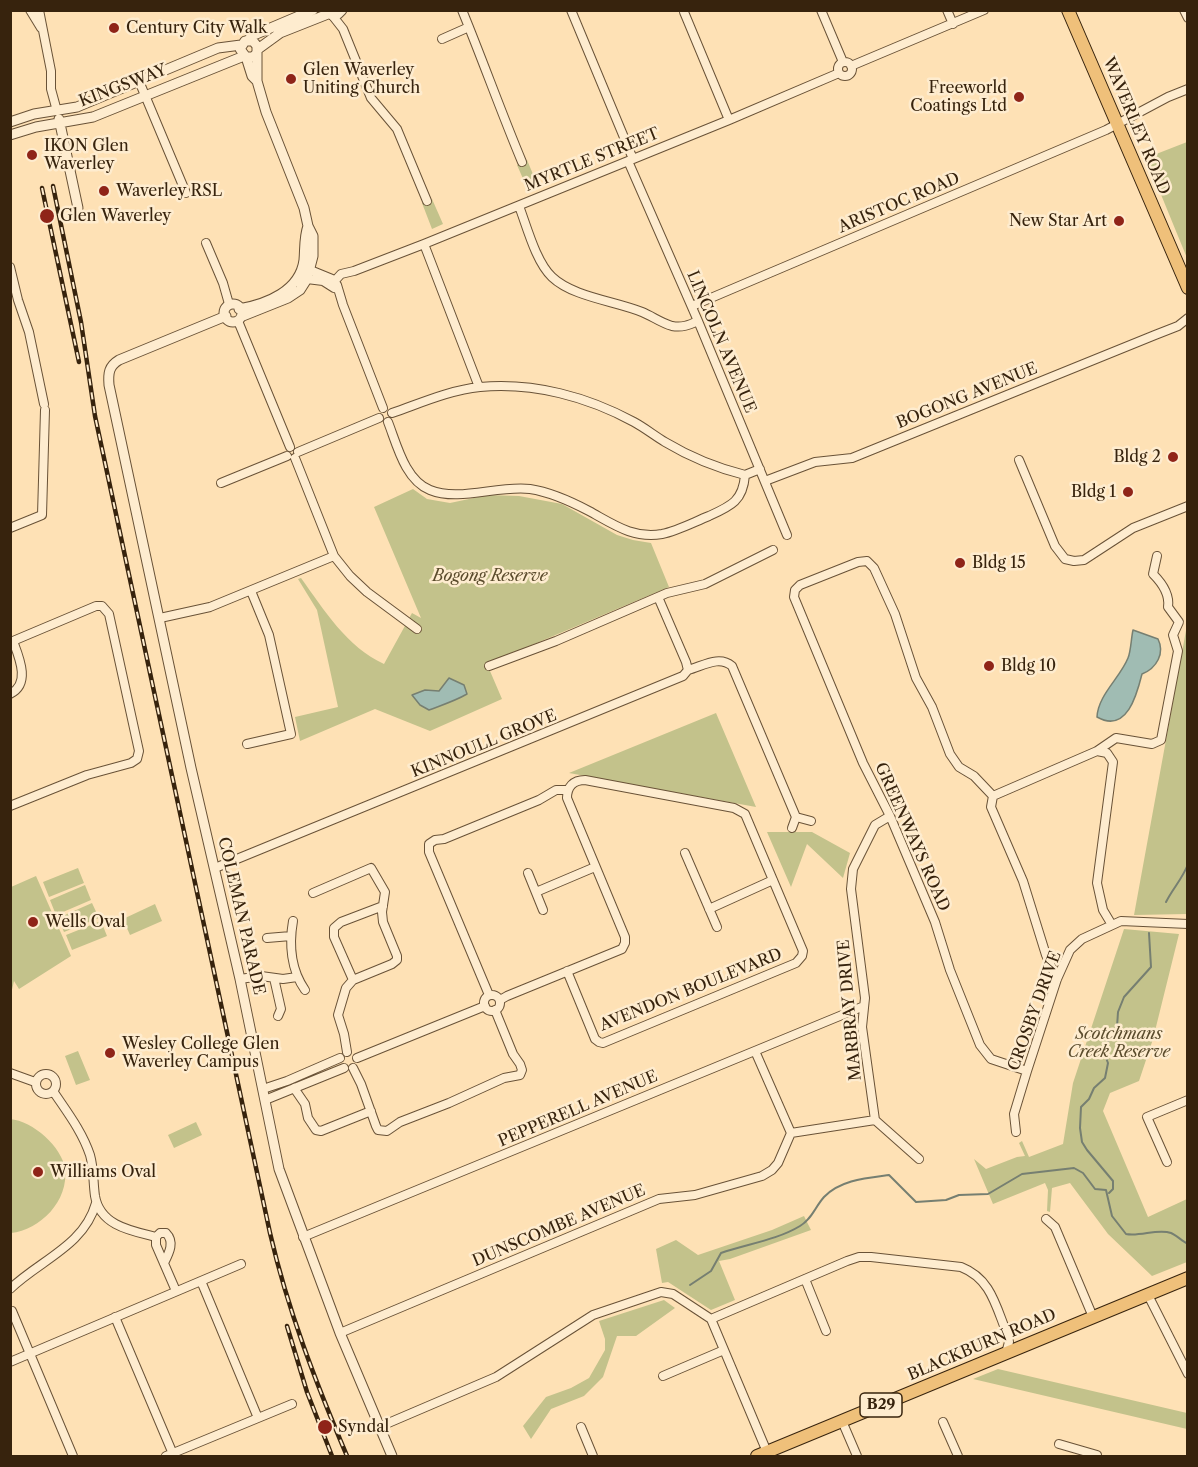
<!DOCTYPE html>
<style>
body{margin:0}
#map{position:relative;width:1198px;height:1467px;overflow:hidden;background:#fee1b5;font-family:"Libre Caslon Text",serif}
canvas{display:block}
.frame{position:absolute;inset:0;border:12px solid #37230d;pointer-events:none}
</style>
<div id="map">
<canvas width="1198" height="1467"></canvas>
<div class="frame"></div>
</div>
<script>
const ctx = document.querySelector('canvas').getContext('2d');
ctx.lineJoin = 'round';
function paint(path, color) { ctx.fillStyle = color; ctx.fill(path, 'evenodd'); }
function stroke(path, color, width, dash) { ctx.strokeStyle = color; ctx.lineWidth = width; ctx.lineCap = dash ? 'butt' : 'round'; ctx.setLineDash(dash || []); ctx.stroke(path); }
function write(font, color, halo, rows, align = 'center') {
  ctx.font = font + ' "Libre Caslon Text",serif'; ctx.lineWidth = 5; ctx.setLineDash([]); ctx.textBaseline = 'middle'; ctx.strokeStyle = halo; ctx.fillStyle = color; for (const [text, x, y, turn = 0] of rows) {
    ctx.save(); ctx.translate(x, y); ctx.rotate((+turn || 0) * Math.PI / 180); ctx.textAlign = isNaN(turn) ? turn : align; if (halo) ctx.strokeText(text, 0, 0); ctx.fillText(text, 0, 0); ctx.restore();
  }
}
paint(new Path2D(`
 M1187 142V258L1146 158Z
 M527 160 538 186 528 190 517 165Z
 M432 199 443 224 432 229 422 203Z
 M413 489 427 499 450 503 488 495 519 496 562 504 617 535 633 540 651 543 669 587 487 664 502 699 430 731 375 709 300 741 295 717 338 707 317 610 298 579 301 578C324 610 347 647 384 664L412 613 421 618 374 507Z
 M1187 625V914L1134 915Z
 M716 713 756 807 569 773Z
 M767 832H812L850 853 843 878 807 844 791 887Z
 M78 868 84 883 49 897 43 882Z
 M36 876 71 956 19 989 14 981 11 994V887Z
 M85 885 91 900 56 915 50 900Z
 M92 903 99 918 64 932 58 918Z
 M155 904 162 921 130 935 123 919Z
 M101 921 107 936 72 950 66 935Z
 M1124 929 1179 934 1153 1039 1139 1081 1110 1093 1103 1111 1148 1217 1187 1199V1262L1152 1276 1108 1234 1070 1183 1052 1188 1050 1212 1047 1211 1048 1190 1045 1183 993 1204 974 1159 986 1169 1017 1157 1025 1156 1019 1143 1022 1141 1029 1157 1063 1144 1073 1083Z
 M78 1051 90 1080 76 1085 65 1056Z
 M10 1119C33 1121 62 1147 65 1169 69 1201 40 1230 11 1233Z
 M196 1122 202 1135 174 1148 168 1135Z
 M804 1216 811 1230 730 1259 719 1261 735 1300 711 1310 668 1282 662 1283 656 1249 676 1240 698 1255 772 1230Z
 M664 1300 675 1308 636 1336H617L603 1377 584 1396 551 1409 531 1439 523 1426 546 1397 571 1388 589 1378 605 1350V1339L599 1321Z
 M998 1369 1187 1413V1429L973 1379Z`), '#c3c28b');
const water = new Path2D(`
 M1133 630 1158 639C1165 653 1157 668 1142 674 1137 694 1127 734 1097 717 1098 695 1120 678 1128 658 1131 651 1131 639 1133 630Z
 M449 678 464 685 467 694C455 701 442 705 429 710L420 705 412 695 425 690 439 691Z`);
paint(water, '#a0bcb3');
stroke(water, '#767f71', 1.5);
stroke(new Path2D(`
 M1166 902C1173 888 1183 878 1188 864
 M1109 1193 1113 1189V1181L1087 1150 1082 1142 1080 1128 1081 1107 1089 1099 1094 1088 1105 1078 1108 1063 1103 1050 1117 1027 1118 1012 1124 997 1151 967 1149 933
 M690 1285 711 1271 721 1253C747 1244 777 1240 800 1226 812 1219 815 1207 824 1197 840 1180 866 1178 889 1175L916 1202 946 1200 959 1195 988 1194 1022 1174 1074 1168 1083 1173 1095 1189 1106 1190 1112 1216 1126 1234C1140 1237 1158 1228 1171 1233 1176 1235 1182 1241 1188 1244`), '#767f71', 2);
const minor = new Path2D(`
 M30 10 41 28
 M39 10 51 71V89L57 111
 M462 10C483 61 501 112 522 162
 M571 10 633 159
 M821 10 843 62
 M947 10 953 24
 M1184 10 1188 18
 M684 12 729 120
 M332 15 343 29 371 98 397 129 427 201
 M442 39 469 27
 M838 69a7 7 0 1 1 14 0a7 7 0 1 1-14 0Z
 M851 66 984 10
 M139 81 186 193
 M628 161 698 321 787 535
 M519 206C527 227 536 262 552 277 573 297 615 301 642 312 652 316 661 323 672 326 682 328 689 325 698 321
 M206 243 223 283 229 304
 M424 244 479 387
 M10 267 18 300 29 332 44 404
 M310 270 332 279 337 285 343 305 383 408
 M307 279 323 281 334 288
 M331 285 341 274 354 271 424 244 729 120 839 73
 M692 306 1106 130 1168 97 1188 89
 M238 321 290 447
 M392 413C421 403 450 390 480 387 534 382 588 397 634 422 645 428 655 436 665 442 690 457 717 468 745 475
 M388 422C397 445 405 480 430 490 459 502 498 485 530 489 550 492 572 502 589 511 613 524 633 539 662 534 677 531 694 522 709 516 731 506 743 501 745 475L760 469
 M298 452 379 418
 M295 458 334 556 350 576 367 592 417 629
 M1019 460 1055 546 1065 559 1074 561 1084 560 1133 528 1188 506
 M765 481 815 462 852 458 1155 335 1178 326 1188 318
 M221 483 287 456
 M10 528 42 515 45 410
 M160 618 210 607 334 556
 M489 666 556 641 667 593 705 584 773 550
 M688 670C703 666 719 655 732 666L796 817
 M10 694C31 684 19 657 13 641L96 606H102L109 614 139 751 137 759 131 763 87 775 10 806
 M247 744 291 734 269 635 251 591
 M1097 751 1116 738 1152 744 1161 740 1178 651 1173 635 1179 622 1168 607C1170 594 1162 583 1153 574L1157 556
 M993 796 974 776 959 767 950 754 932 707 916 678 895 614 874 568 867 561 858 562 800 585 795 590 794 597 863 763 890 816 935 922 950 970 980 1045 991 1059 1027 1071
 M890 816 875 825 853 869 851 889 865 998 862 1027 875 1120 919 1159
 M792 828 796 817 811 821
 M685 853 717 927
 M215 868 683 676 688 670 686 662 658 597
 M528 873 543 910
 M536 892 595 867
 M313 893 371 868 385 892 382 912 383 922 397 956V960L392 964 353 980 346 988 338 1015 344 1034 347 1052
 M709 909 773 880
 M293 921C289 944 291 970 305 990
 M267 938 291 936
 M274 978 281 1009 278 1016
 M240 979 261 976 283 979 297 977
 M1057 979 1046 955 1023 881 991 807 993 796 1097 751 1107 753 1113 762 1097 883 1103 910 1112 925
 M353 980 334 937V928L341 922 383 906
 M489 995 429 852V844L435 840 444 839 539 800 556 790H567
 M484 1003a8 8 0 1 1 16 0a8 8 0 1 1-16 0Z
 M500 1000 507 996 622 949 625 943V937L567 798C567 787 573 780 585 780L734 808 745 814 803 951 802 956 796 963 603 1043 599 1042 595 1039 567 971
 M357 1058 485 1006
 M353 1068 361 1084 376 1126 378 1130 387 1131 400 1122 449 1103 504 1078 520 1075 522 1070 520 1064 513 1054 495 1010
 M10 1073 35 1082
 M36 1084a10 10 0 1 1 20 0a10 10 0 1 1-20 0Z
 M294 1088 305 1104 308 1118 316 1130 321 1131 371 1111
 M263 1089 287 1081 340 1058
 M53 1091C67 1112 82 1131 90 1155 94 1169 93 1182 95 1196 100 1226 132 1231 156 1237L160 1233H166C175 1242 169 1253 164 1263
 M265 1100 344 1068
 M1016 1132 1014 1114 1027 1071 1057 979 1070 950 1082 939 1121 921 1188 924
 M791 1133 875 1120
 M1167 1162 1147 1117 1188 1100
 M1046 1219 1055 1227 1093 1317
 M156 1237V1245L176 1291
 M303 1237 864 1006
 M805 1279 826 1331
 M201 1281 258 1418
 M10 1289C40 1260 84 1246 96 1203
 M1148 1295 1188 1374
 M12 1311 73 1456
 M115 1317 173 1454
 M711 1319 847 1261 859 1257H871L961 1267C992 1279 996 1308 1008 1336L1009 1342 1006 1353
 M340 1333 659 1199 695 1195 762 1176 772 1170 778 1163 791 1133 755 1051
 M10 1362 241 1264
 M663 1376 724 1350
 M842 1421 857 1456
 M943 1422 958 1456
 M379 1427 496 1377 593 1315 661 1292 673 1294 711 1319 767 1452
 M581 1427 593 1456
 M1059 1444 1097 1455V1456
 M166 1456 292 1404`);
const tertiary = new Path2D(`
 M325 10 332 15 338 14 342 10
 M248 40 254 35 313 10
 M258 49 280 33 328 14
 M246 57H253L257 53V46L253 41H245L240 49 246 57 252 76 257 81
 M59 119 78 208
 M10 122 34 114 77 107 218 48 241 45
 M10 135 36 127 93 117 244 56
 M224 313a9 9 0 1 1 18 0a9 9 0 1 1-18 0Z
 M239 309C267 304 300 291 304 260 305 248 304 237 308 226
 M226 316 119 360C109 366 108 373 109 385L191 768 240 979 279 1169 340 1333 392 1456
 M243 316 288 298 300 290 307 279 313 256V236L308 226 304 208 266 112 257 81V53`);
const primary = new Path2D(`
 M1068 10 1188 288
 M757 1456 1188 1278`);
stroke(minor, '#695237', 10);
stroke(tertiary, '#695237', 11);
stroke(primary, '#37230d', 14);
stroke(minor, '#feeccf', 8);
stroke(tertiary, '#feeccf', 9);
stroke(primary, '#efc07a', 12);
const rail = new Path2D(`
 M53 186 81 322 95 416 270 1233C288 1311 316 1383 347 1456
 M42 188 79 362
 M287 1326 307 1392 332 1456`);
stroke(rail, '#37230d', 4.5);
stroke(rail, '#feeccf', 2, [7]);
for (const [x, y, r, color] of [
 [114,28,6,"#8f2418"],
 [291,79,6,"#8f2418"],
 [1019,97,6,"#8f2418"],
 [32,155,6,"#8f2418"],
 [104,191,6,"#8f2418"],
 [47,216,8,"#8f2418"],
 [1119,221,6,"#8f2418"],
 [1173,457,6,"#8f2418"],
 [1128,492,6,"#8f2418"],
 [960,563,6,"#8f2418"],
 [989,666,6,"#8f2418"],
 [33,922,6,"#8f2418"],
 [110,1053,6,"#8f2418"],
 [38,1172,6,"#8f2418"],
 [325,1427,8,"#8f2418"]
]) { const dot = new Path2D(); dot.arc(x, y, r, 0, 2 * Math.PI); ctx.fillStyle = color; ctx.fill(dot); stroke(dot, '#feeccf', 2); }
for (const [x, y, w] of [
 [881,1405,42]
]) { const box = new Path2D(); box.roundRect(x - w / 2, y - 12, w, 24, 4.5); ctx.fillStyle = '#feeccf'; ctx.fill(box); stroke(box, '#37230d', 1.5); }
write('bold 15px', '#37230d', null, [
 ["B29",881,1405]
]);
write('16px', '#37230d', '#feeccf', [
 ["Century City Walk",126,28],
 ["Glen Waverley",303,70],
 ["Uniting Church",303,88],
 ["Freeworld",1007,88,"right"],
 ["Coatings Ltd",1007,106,"right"],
 ["IKON Glen",44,146],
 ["Waverley",44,164],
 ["Waverley RSL",116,191],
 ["Glen Waverley",60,216],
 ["New Star Art",1107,221,"right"],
 ["Bldg 2",1161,457,"right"],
 ["Bldg 1",1116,492,"right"],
 ["Bldg 15",972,563],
 ["Bldg 10",1001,666],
 ["Wells Oval",45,922],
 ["Wesley College Glen",122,1044],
 ["Waverley Campus",122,1062],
 ["Williams Oval",50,1172],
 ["Syndal",338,1427]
], 'left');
write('16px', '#37230d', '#feeccf', [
 ["KINGSWAY",123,86,-21],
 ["WAVERLEY ROAD",1136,126,67],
 ["MYRTLE STREET",592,160,-22],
 ["ARISTOC ROAD",899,203,-23],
 ["LINCOLN AVENUE",721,342,67],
 ["BOGONG AVENUE",967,396,-22],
 ["KINNOULL GROVE",484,744,-22],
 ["GREENWAYS ROAD",912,837,66],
 ["COLEMAN PARADE",241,916,77],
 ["AVENDON BOULEVARD",691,990,-22],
 ["MARBRAY DRIVE",850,1010,-95],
 ["CROSBY DRIVE",1035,1011,-70],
 ["PEPPERELL AVENUE",578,1109,-23],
 ["DUNSCOMBE AVENUE",559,1226,-23],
 ["BLACKBURN ROAD",982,1345,-23]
]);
write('italic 16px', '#5a4b2c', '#feeccf', [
 ["Bogong Reserve",490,576],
 ["Scotchmans",1119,1034],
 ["Creek Reserve",1119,1052]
]);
</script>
